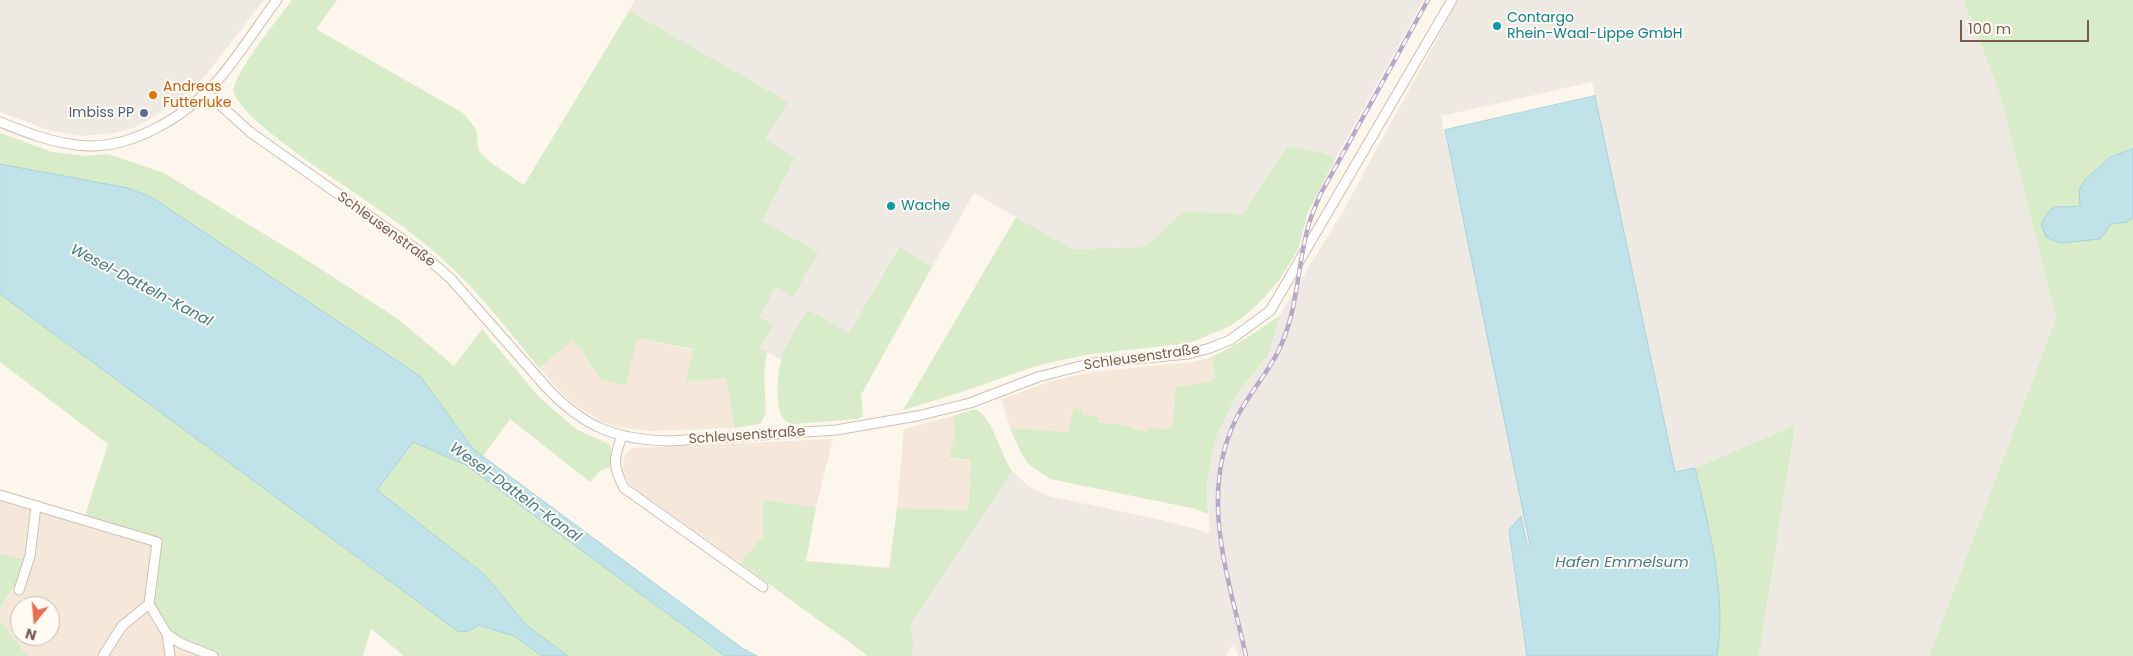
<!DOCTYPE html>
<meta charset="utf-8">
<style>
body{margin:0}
#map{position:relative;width:2133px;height:656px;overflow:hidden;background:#fdf6ec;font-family:Poppins,sans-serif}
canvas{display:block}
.north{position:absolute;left:10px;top:596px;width:50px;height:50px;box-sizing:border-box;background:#fffaf3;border:1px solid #cabbb1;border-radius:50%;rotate:197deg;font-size:14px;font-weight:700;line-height:20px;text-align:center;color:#7a5c4d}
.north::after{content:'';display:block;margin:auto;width:18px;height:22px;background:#e76f51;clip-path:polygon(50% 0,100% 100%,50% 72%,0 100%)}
.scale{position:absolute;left:1960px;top:20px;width:129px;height:22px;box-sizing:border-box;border:2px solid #7a5c4d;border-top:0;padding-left:6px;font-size:15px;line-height:18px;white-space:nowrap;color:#7a5c4d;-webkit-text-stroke:4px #fffaf3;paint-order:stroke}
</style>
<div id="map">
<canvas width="2133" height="656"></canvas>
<div class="north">N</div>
<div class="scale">100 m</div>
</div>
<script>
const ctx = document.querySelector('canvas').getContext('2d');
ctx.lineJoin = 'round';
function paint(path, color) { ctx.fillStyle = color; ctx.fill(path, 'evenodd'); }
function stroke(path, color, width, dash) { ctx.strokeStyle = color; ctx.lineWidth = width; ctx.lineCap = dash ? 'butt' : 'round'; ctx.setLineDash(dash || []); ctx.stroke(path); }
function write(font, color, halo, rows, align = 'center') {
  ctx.font = font + ' Poppins,sans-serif'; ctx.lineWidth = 4; ctx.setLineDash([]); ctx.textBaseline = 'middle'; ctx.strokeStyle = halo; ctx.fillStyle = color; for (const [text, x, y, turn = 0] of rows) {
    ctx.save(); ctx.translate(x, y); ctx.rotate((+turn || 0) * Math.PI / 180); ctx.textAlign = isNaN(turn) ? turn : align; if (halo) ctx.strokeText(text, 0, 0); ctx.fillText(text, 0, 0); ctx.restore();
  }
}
paint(new Path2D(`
 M637 338 693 350 686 382 726 378 734 428 650 431 614 426 601 421 572 403 539 368 573 340 601 380Z
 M1211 357 1215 376 1211 382 1174 400 1176 407 1171 429 1150 428 1146 431 1132 429 1131 426 1097 422V417L1082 414 1072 408 1069 432 1010 428 1002 402V399L1048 382 1072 376 1099 371 1193 362Z
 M953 416 954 437 949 459 971 460 968 510 897 508 904 429Z
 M833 439 816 507 763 500V536L740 563 630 485 622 473 625 455 632 448Z
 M0 490 162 540 157 560 221 656H28L0 621V609L13 590 26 560 0 553ZM20 606H50V636H20Z`), '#f5e8da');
paint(new Path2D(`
 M0 0H264L205 76 180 100 138 126 115 133 82 136 51 131 0 112Z
 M635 0H1424L1336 158 1321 152 1287 146 1242 214 1184 211 1145 247 1072 249 974 193 932 267 898 247 849 334 808 311 785 350 781 360 760 348 758 317 776 287 793 297 762 221 795 158 765 139 629 11Z
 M1458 0H1963L2000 94 2056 318 1929 656H1759L1795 427 1695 468 1675 472 1592 82 1441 116 1507 425 1530 545 1527 546 1520 517 1527 656H1238L1234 643 1225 656H914L911 653 914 644 911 624 1012 471 1028 486 1048 496 1162 520 1196 529 1210 534 1207 484 1215 439 1237 394 1268 355 1280 315 1343 211Z`), '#efe9e4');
paint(new Path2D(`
 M292 0H337L316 29 463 113 476 129 479 151 490 162 524 185 629 11 788 102 765 139 795 158 762 221 818 252 793 297 776 287 759 317 773 325 760 348 767 352 764 375 766 413 760 424 734 428 726 378 686 382 693 349 637 338 626 386 601 380 573 340 539 368C507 329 476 288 438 255 396 218 347 189 302 157 286 145 238 111 234 92 231 77 281 15 292 0Z
 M1963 0H2133V656H1929L2056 318 2000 94Z
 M0 133 52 152 85 156 108 154 164 173 302 257 398 319 454 366 482 329 539 397 576 429 609 444 612 450 610 467 601 470 590 482 510 419 483 456 473 449 421 377 145 194 128 188 0 164Z
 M1287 146 1321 152 1336 158 1308 212 1298 250 1279 280 1263 299 1246 315 1230 326 1190 343 1092 354 1056 361 1030 368 959 393 903 410 1016 217 1072 249 1145 247 1184 211 1242 214Z
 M899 247 932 267 861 395 863 416 858 419 794 424C789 423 785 422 782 416 774 402 778 365 784 351 790 337 800 324 808 310L849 333Z
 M0 294 459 632 468 631 479 625 514 636 542 656H404L371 629 363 656H221L184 641 171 633 155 609 153 602 154 582 162 540 85 516 108 444 0 362Z
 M1280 315 1268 355 1237 394 1215 439 1207 484 1208 514 1196 509 1050 479 1028 464 1021 453 1010 428 1068 432 1073 408 1082 410V414L1098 417 1097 422 1131 426 1132 429 1146 431 1149 428 1171 429C1175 415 1174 402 1176 387L1211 382 1215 376 1211 357C1236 346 1258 331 1280 315Z
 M975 409C993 417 1000 454 1012 471L911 624 914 644 911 652 914 656H868L740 563 763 536V500L816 507 806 561 889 568 897 508 968 510 971 460 949 458 954 437 953 416Z
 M1795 426 1759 656H1717C1727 595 1709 528 1695 468Z
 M413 442 466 465 725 656H568L527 626 485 575 377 490Z
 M0 553 26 560 24 571 0 609Z
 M0 621 28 656H0Z`), '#d8ecc9');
const water = new Path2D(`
 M1595 96 1675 472 1695 468C1709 528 1727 595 1717 656H1527L1509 530 1521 516 1527 546 1530 545 1445 130Z
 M2133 149V218L2127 222 2111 224 2100 239 2060 243 2046 237 2041 224C2053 200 2057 209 2080 206L2079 190 2085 180 2109 158Z
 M0 164 128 188 151 197 421 377 473 449 742 648 757 656H725L466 465 413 442 377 490 485 575 527 626 568 656H542L514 636 479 625 468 631 459 632 0 294Z`);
paint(water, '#bfe3e8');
stroke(water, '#a5d3da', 1);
const street = new Path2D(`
 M206 92 250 132 419 251 451 279 547 388C584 427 616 440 670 441L836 430 917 416 970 403 1038 377 1092 363 1188 354 1210 348 1230 340 1270 311 1452 0
 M0 122C25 132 50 142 77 145 128 152 184 118 218 80 239 56 257 26 277 0
 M622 436C613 459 613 467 624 488L763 587
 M0 495 157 542 149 604 167 634 180 643 213 656
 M19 590 30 556 36 506
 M167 634 170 656
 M103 656 122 626 149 604`);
stroke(street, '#d1beb0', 11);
stroke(street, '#fff', 9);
const rail = new Path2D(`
 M1246 656C1229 578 1198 496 1236 419 1250 391 1273 368 1284 338 1298 302 1298 264 1308 227 1311 216 1316 205 1320 195L1428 0`);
stroke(rail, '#b9a8c9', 4.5);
stroke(rail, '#fffaf3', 2.5, [8]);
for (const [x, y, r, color] of [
 [1497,26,5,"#0f9aa8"],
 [153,95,5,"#e8710a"],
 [144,113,5,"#5c6f8a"],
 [891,206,5,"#0f9aa8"]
]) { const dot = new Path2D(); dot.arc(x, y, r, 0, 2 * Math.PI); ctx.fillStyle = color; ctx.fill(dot); stroke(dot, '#fffaf3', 2); }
write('14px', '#0d838f', '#fffaf3', [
 ["Contargo",1507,18],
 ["Rhein-Waal-Lippe GmbH",1507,34],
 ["Wache",901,206]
], 'left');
write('14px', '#c56008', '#fffaf3', [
 ["Andreas",163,87],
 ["Futterluke",163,103]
], 'left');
write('14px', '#4e5e75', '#fffaf3', [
 ["Imbiss PP",134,113]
], 'right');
write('14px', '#7a5c4d', '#fffaf3', [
 ["Schleusenstraße",386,230,36],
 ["Schleusenstraße",1142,358,-8],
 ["Schleusenstraße",747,436,-4]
]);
write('italic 15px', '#437c86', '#fffaf3', [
 ["Wesel-Datteln-Kanal",141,286,28],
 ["Wesel-Datteln-Kanal",515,493,36],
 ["Hafen Emmelsum",1622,563]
]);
</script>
